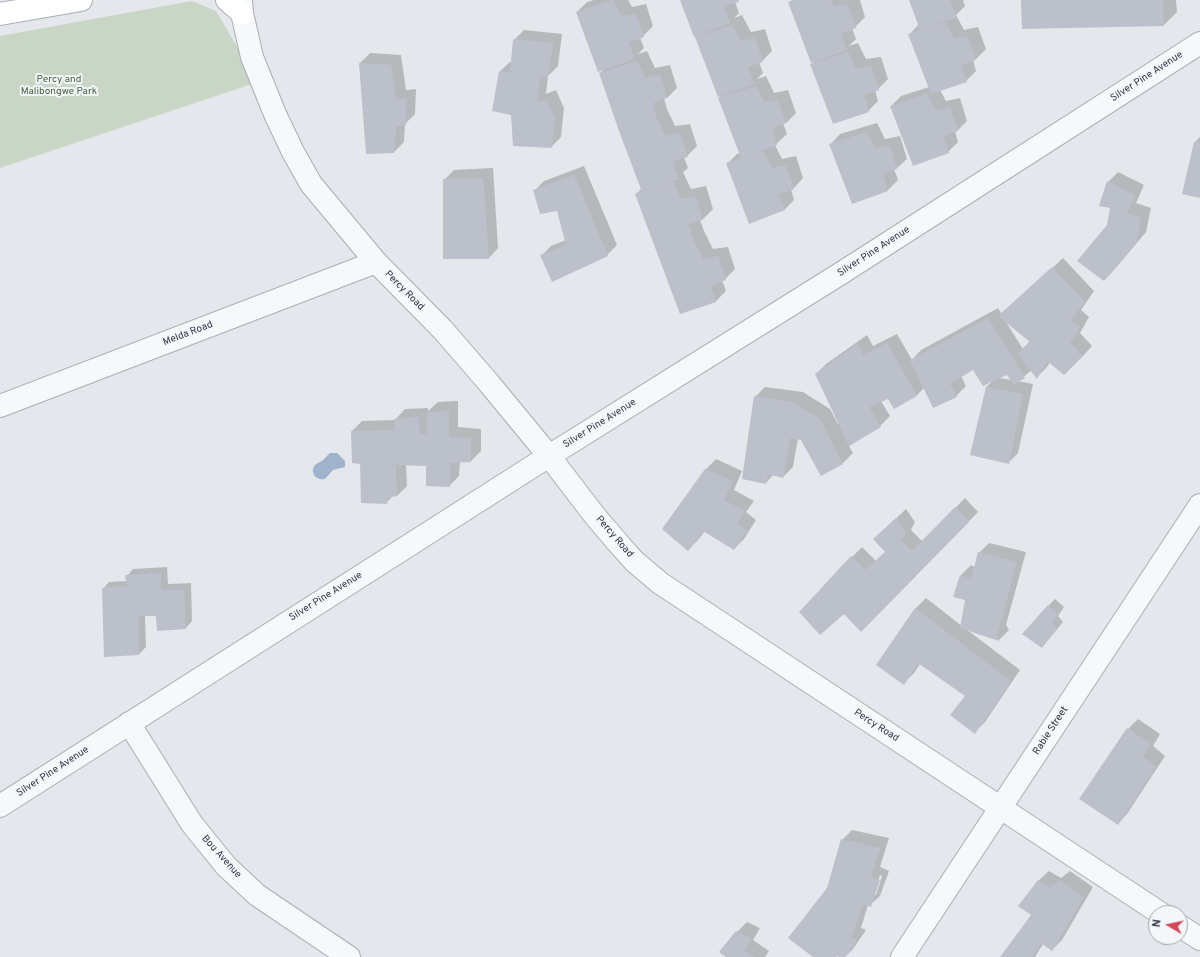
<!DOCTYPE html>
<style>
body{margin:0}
#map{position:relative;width:1200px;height:957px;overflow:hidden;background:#e4e7ec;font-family:Overpass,sans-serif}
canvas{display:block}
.north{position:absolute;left:1148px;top:905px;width:40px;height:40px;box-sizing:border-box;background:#f4f6f9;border:1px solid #a4a8b1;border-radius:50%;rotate:279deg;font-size:11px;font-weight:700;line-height:16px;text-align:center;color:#2b3445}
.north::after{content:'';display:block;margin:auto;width:14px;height:18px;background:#d1495b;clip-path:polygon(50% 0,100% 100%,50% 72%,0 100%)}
</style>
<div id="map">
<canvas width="1200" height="957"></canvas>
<div class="north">N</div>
</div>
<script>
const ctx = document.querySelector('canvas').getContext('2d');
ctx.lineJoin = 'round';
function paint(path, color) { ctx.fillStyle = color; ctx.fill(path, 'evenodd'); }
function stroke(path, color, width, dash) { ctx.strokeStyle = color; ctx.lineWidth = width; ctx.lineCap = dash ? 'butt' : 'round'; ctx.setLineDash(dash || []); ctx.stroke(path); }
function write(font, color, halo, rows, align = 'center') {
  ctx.font = font + ' Overpass,sans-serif'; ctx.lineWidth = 4; ctx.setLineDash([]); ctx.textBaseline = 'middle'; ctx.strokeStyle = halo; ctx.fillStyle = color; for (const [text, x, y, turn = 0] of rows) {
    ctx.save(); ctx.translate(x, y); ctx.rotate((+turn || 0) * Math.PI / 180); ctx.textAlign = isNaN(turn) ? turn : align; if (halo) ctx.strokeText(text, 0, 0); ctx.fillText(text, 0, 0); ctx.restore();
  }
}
paint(new Path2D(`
 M192 1 216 11 258 82 0 168V36Z`), '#c9d6c5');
paint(new Path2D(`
 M330 453H337L345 461V467L333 470 325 479C317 481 309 473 315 465 317 463 321 462 323 460 326 458 327 455 330 453Z`), '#9fb4cc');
paint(new Path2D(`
 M594 0H628L632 7 646 4 653 26 643 36 640 37 644 48 638 54 647 51 655 68 670 65 677 88 667 98H664L667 109 675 126 690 124 697 146 687 156 684 157 688 168 683 172 691 189 706 186 713 209 703 219 700 220 704 231 713 249 728 247 735 269 725 279 722 280 726 291 716 301 681 313 636 194 642 188 600 73 605 68 577 12 587 2Z
 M681 0H739L735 2 739 13 734 18 742 15 751 32 765 29 772 51 762 61 759 62 763 73 757 79 766 76 774 93 788 90 796 113 786 123H783L787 134 775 145 782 159 796 156 803 178 794 188 791 189 794 200 784 210 727 164 737 154 740 153 719 98 724 93 718 95Z
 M792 0H860L865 17 855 27 852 28 856 39 849 46 858 43 866 59 881 57 888 79 878 89 875 90 878 101 868 111 811 65 816 60 789 3Z
 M910 0H963L965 6 956 15 964 30 978 27 986 49 976 59 973 60 976 71 966 81 940 90 946 101 960 98 967 121 957 131H955L958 142 948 152 891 106 901 96 929 87 909 35 919 24Z
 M1022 0H1176L1177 12 1164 25Z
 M524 30 562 34 558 66 548 76 546 94 556 90 564 108 561 137 551 147 512 114 499 72 510 62H512L514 40Z
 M370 53 401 55 406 90 416 89 415 114 405 124 404 142 394 152 360 63Z
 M877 123 885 139 900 136 907 159 897 168 894 169 898 180 888 190 831 144 840 134Z
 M1200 137V197L1183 193 1195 142Z
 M584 166 617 245 607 255 541 256 551 246 566 240 557 209 534 191 544 181Z
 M493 168 498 248 489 258 444 180 454 170Z
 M1118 172 1144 185 1136 203 1151 208 1146 232 1114 270 1104 280 1111 208 1108 182Z
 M1063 258 1094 291 1081 310 1089 317 1080 333 1092 346 1083 356 1050 362 1047 367 1037 377 1032 370 1018 381 1033 384 1018 453 1008 463 986 387 993 381 973 368 961 376 966 386 956 396 924 388 917 395 889 397 881 401 890 416 880 426 849 446 853 453 843 463 821 475 801 439 798 438 793 467 783 477 774 474 766 483 755 397 765 387 803 392 830 409 838 424 839 423 816 374 826 364 867 335 873 346 897 334 912 360 921 350 998 308 1002 315ZM1006 322 1030 341 1023 349ZM1008 374 1012 380 999 378Z
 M458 401V427L481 429V451L471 461H460L459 476 449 486 427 465 406 464 407 486 397 496H393L386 503 361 463 352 431 362 421 395 420 405 409 428 408V411L438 402Z
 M716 459 742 471 734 490 754 501 746 512 756 520 744 539 734 549 705 531 698 540 688 550 663 528 706 469Z
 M965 498 978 512 861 630 852 557 862 547 876 561 886 552 885 529 906 509 915 522 911 530 923 542Z
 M989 543 1026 552 1006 625 1009 630 999 640 966 629 1020 670 985 722 975 732 967 696 920 664 914 673 904 683 877 665 916 608 926 598 962 626 966 599 954 596 961 575 971 565 975 567 979 553Z
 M167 567 168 584 191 583 192 621 186 628 157 615H145L146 647 139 654 103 589 109 582 127 581V576L133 569Z
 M1055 599 1064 607 1058 616 1063 622 1048 640V606Z
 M1138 719 1160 734 1153 746 1165 756 1127 814 1118 824 1128 729Z
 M852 830 889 838 880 867 889 871 880 896 870 905H868L861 928 866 930 853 949 845 957H841L838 955 836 957H815L828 889 842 840ZM880 875 882 876 876 895H874Z
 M1049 871 1061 878 1070 871 1093 887 1062 940 1052 950 1043 944 1035 957H1001L1032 915 1020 906 1039 880Z
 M747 922 760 928 753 940 769 951 765 957H728L737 932Z`), '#0003');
paint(new Path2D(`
 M613 0 621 16 636 14 644 37 629 42 634 59 598 72 576 12Z
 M680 0H738L739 2 724 6 730 23 694 37Z
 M795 0H830L834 7 848 4 856 28 841 33 847 50 811 63 788 2Z
 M909 0H950L956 17 920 30Z
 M1021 0H1163L1164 26 1022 29Z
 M946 22 954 39 968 36 976 60 961 65 967 82 931 94 908 34Z
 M732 25 741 41 755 38 763 62 748 67 754 84 718 97 695 37Z
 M513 39 553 43 548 77 540 76 537 103 546 100 555 118 552 148 513 146 511 115 492 111 499 71 510 72Z
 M848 52 856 69 871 66 879 90 864 95 869 112 833 124 810 64Z
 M637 61 645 78 660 75 667 98 653 103 657 119 665 136 680 133 688 157 673 161 678 179 652 189 673 182 681 199 696 196 703 220 688 224 694 241 703 259 718 256 726 280 711 285 716 302 680 314 635 194 642 192 619 131 599 73Z
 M359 63 391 65 396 99 406 98V125L396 126 394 153 366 154Z
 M756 86 764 102 778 100 786 123 772 128 777 145 745 157 763 151 772 168 786 165 794 189 779 194 785 210 749 224 726 163 741 158 718 98Z
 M927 94 936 110 950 108 958 131 943 136 949 153 913 166 890 106Z
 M867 132 875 148 890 146 897 169 883 174 888 191 852 204 829 144Z
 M1194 142 1200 143V198L1182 194Z
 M574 175 608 256 552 282 540 255 566 245 557 211 540 214 533 190Z
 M483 178 489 259H443V179Z
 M1107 181 1135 195 1127 213 1141 218 1136 244 1104 281 1077 261 1107 225 1110 208 1099 206Z
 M1052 267 1085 302 1071 320 1080 327 1070 343 1083 356 1064 375 1047 361 1037 379 1017 353 1030 342 998 316Z
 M988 318 1025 378 1014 385 1007 375 983 386 973 370 950 384 957 397 933 408 910 360Z
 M887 343 917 396 894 409 888 399 869 407 881 427 849 446 815 374 857 344 863 355Z
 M986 387 1023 394 1009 464 970 455Z
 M754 396 792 402 820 419 843 464 821 476 801 440 790 438 783 478 768 474 766 484 742 479Z
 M449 411V437L471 438V462L450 463V487L426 486V466L396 465 397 496 386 498 387 504 361 503 360 464 352 463 351 431 394 430V419L418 417 420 434 427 435V412Z
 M705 469 733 481 724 500 745 511 737 523 747 531 734 550 703 531 688 551 662 529Z
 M955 507 969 522 861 632 844 614 820 635 799 612 851 556 865 570 885 552 873 539 896 518 906 533 901 540 912 551Z
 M978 552 1017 562 997 636 999 641 960 628 965 600 953 597 960 575 971 579Z
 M161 573V590H184L186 629 157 631 156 616H139V655L104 657 102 588 127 586 125 575Z
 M1048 605 1058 614 1052 623 1057 629 1042 648 1022 634Z
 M915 608 1011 681 975 734 950 715 965 696 918 663 904 685 876 665Z
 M1127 728 1151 744 1143 756 1156 767 1118 825 1079 799Z
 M841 839 880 848 871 877 880 880 871 907 863 904 851 938 857 940 845 957H839L836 955 835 957H813L788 938 827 888Z
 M1038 880 1050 888 1059 880 1084 897 1052 951 1041 943 1032 957H1000L1031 915 1018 906Z
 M736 931 751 939 744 950 754 957H726L719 952Z`), '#bbc0ca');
const minor = new Path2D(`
 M241 0 242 13 252 57 275 114 293 152 311 184 376 262 443 330 488 382 549 456 595 516 618 543 634 561 660 583 1160 913
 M0 406 376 262
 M129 723 192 824 226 866 257 895 349 957
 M0 806 549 456 843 272 1200 43
 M1180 926 1200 939`);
const tertiary = new Path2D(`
 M902 957 1200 505`);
const secondary = new Path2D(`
 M227 0 242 13
 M0 14 81 0`);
stroke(minor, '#a9aeb7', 24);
stroke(tertiary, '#a9aeb7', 24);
stroke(secondary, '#a9aeb7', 24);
stroke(minor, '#f7f8fa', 22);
stroke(tertiary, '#f7f8fa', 22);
stroke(secondary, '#fff', 22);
write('10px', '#2b3445', '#f4f6f9', [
 ["Silver Pine Avenue",1147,77,-33],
 ["Silver Pine Avenue",874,252,-33],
 ["Percy Road",404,291,45],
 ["Melda Road",188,334,-21],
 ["Silver Pine Avenue",600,424,-32],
 ["Percy Road",614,537,49],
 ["Silver Pine Avenue",326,597,-32],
 ["Percy Road",876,726,33],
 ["Rabie Street",1051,731,-57],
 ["Silver Pine Avenue",53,772,-33],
 ["Bou Avenue",221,857,48]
]);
write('10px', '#3f6138', '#f4f6f9', [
 ["Percy and",59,80],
 ["Malibongwe Park",59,92]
]);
</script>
